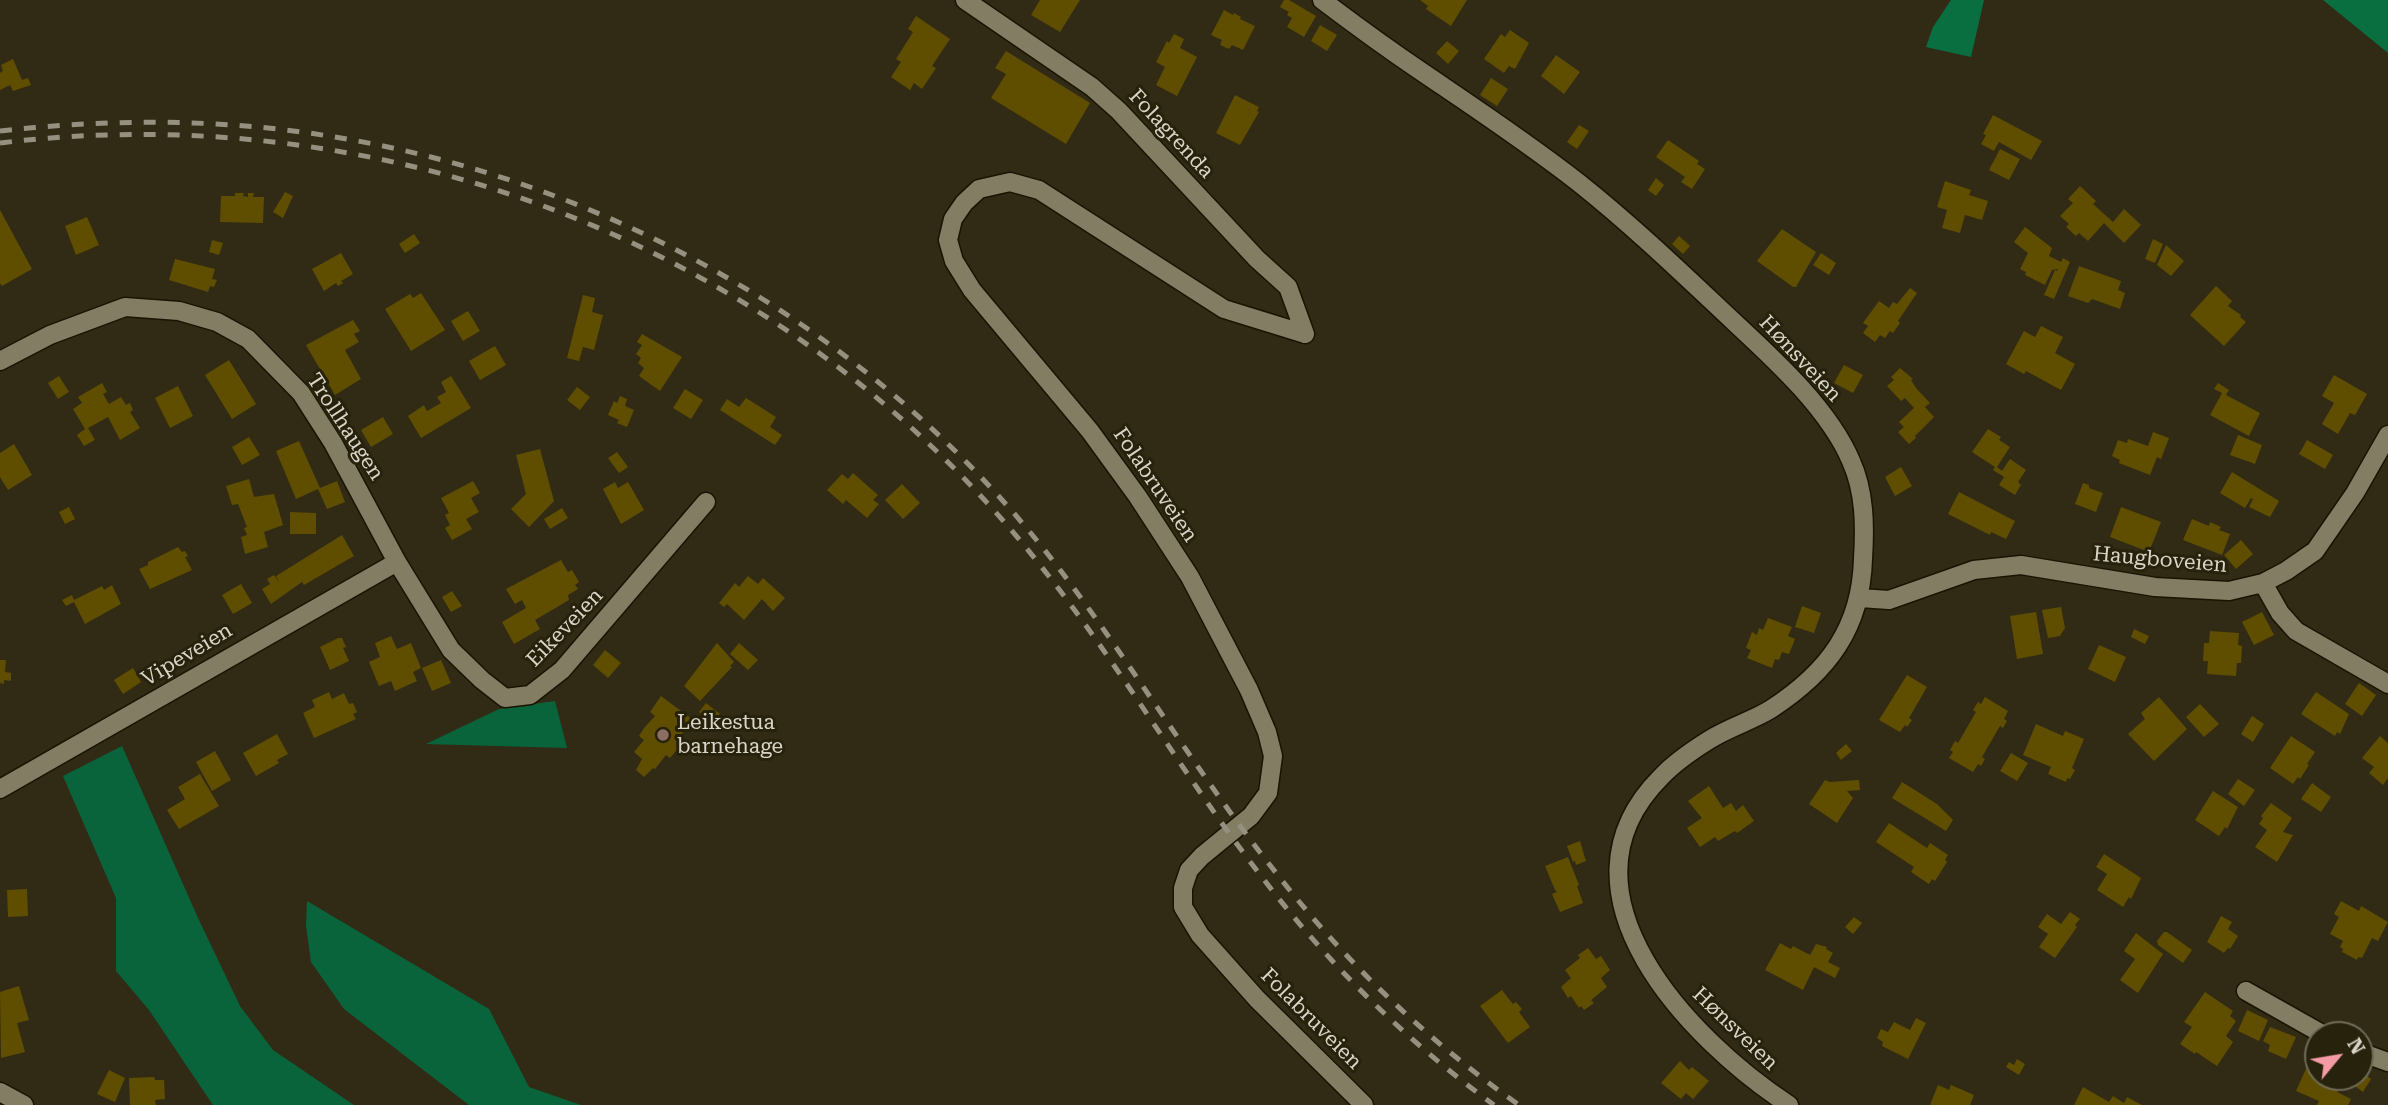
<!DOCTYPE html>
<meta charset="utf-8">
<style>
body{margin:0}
#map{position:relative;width:2388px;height:1105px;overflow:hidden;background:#312b15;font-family:"Roboto Serif",serif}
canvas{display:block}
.north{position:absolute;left:2304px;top:1021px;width:70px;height:70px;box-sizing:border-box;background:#27220c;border:2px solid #6e6a57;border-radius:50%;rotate:60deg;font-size:19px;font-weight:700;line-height:28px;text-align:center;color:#d9d5c8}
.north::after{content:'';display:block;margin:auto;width:24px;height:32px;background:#f49aa5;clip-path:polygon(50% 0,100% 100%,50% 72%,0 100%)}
</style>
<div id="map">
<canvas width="2388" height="1105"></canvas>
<div class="north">N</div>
</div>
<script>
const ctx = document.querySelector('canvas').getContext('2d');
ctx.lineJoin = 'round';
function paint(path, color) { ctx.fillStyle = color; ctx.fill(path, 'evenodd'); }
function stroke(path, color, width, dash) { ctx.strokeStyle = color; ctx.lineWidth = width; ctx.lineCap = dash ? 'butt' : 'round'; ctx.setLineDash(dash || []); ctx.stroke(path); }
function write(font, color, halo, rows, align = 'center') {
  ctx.font = font + ' "Roboto Serif",serif'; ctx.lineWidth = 6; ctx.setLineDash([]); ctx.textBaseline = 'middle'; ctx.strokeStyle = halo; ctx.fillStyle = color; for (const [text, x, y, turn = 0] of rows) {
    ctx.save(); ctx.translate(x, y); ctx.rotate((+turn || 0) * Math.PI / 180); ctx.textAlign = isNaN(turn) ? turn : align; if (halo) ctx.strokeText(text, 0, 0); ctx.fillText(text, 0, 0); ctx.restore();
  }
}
paint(new Path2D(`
 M555 701 567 748 426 744 499 709Z
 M122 746 198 918 240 1006 273 1050 354 1105H213L149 1010 116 971V898L63 776Z
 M307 901 489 1009 529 1087 581 1105H469L344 1009 311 962 306 926Z`), '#0a643b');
paint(new Path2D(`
 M1951 0H1984L1971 57 1926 47 1933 27Z
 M2323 0H2388V53Z`), '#096f41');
paint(new Path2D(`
 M1040 0H1080L1060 32 1031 15Z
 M1284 0H1289L1316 16 1304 37 1287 27 1292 18 1287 15 1289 12 1280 7Z
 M1420 0H1467L1451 26 1426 9 1428 6Z
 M1224 10 1233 15 1234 13 1241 17 1240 19 1255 26 1243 50 1232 45 1229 49 1220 45 1222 40 1211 35Z
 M916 16 950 39 932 66 936 68 922 89 914 83 910 90 891 77 901 62 896 59 913 32 908 29Z
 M1320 25 1337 35 1327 51 1311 41Z
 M1510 30 1529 43 1515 69 1509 66 1504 73 1484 59 1501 34 1505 37Z
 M1174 34 1184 39 1180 48 1197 57 1177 96 1156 85 1165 67 1156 62 1167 41 1169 43Z
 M1447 41 1459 51 1448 64 1436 53Z
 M1006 51 1090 103 1066 144 991 98 1006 74 995 68Z
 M1556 55 1580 72 1564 94 1541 76Z
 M13 59 22 80 28 78 31 85 13 91 10 85 0 90V73L3 71 1 65Z
 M1491 78 1508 89 1497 106 1480 95Z
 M1235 95 1259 107 1257 111 1259 112 1240 145 1216 133Z
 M1993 115 2042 141 2031 160 1999 142 1994 151 1981 144 1986 135 1983 134Z
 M1579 125 1589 131 1577 149 1567 142Z
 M1668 140 1699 161 1697 164 1705 169 1692 189 1681 182 1685 177 1656 157Z
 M2000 149 2020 159 2009 180 1989 170Z
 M1656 178 1664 185 1656 196 1648 190Z
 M1945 181 1971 190 1969 195 1988 201 1982 220 1965 215 1960 233 1942 228 1947 210 1937 207Z
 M2080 186 2096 201 2093 204 2113 222 2124 209 2141 225 2124 243 2104 223 2088 241 2079 233 2076 236 2066 227 2069 224 2060 216 2073 203 2068 199Z
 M285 192 293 196 283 218 273 212Z
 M235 193H244L243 196 248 197V193H254L253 197H264L263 223 220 222 221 196H235Z
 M0 210 32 269 2 286 0 283Z
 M87 217 99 245 76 255 65 226Z
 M2025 227 2052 248 2049 256 2061 262 2063 258 2070 262 2054 299 2044 295 2055 270 2057 271 2058 269 2052 270 2045 285 2025 275 2026 272 2020 269 2028 253 2014 242Z
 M1782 229 1816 252 1796 287H1793L1757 261Z
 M414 234 420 243 405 253 399 244Z
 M1679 236 1690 246 1683 254 1672 244Z
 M2153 239 2163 244 2155 263 2145 259Z
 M212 240 223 243 219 255 209 252Z
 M2166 245 2184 261 2171 276 2157 265Z
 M341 253 353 274 341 281 343 283 338 286 336 283 324 291 312 269Z
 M1821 253 1836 263 1829 275 1813 265Z
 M175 259 215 269 212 279 217 280 214 287 210 286 208 292 169 280Z
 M2079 266 2121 281 2118 290 2125 293 2120 309 2092 299 2088 303 2068 296Z
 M2216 286 2232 301 2228 306 2241 315 2240 317 2246 322 2224 346 2190 315Z
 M1910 288 1917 293 1898 321 1900 323 1893 333 1890 331 1885 338 1880 335 1875 342 1863 333 1868 326 1863 323 1879 301 1889 308 1893 302 1897 304Z
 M421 293 445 330 411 351 385 309 410 294 413 298Z
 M583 295 595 298 592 312 603 315 594 350 583 347 579 361 567 358Z
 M468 311 480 331 463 341 451 321Z
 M353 320 360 331 354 334 359 342 345 350 361 379 335 395 306 345Z
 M2041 326 2063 337 2055 353 2075 364 2061 390 2026 371 2024 374 2006 364 2024 331 2035 337Z
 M642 334 682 357 660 391 639 376 644 368 638 363 641 358 636 354 642 345 637 342Z
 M495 346 506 365 480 380 469 361Z
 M229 360 256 404 232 419 205 375Z
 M1844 365 1863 375 1853 393 1834 383Z
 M1900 368 1913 379 1911 380 1916 388 1930 403 1925 407 1934 417 1915 436 1916 438 1909 444 1898 432 1904 427 1899 422 1914 408 1905 398 1901 401 1887 386 1894 380 1891 377Z
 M2334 375 2367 394 2355 415 2350 413 2338 434 2322 424 2334 403 2322 396Z
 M59 376 69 392 58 399 48 383Z
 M451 376 471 408 421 438 408 416 424 405 427 411 441 403 437 397 446 392 441 382Z
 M102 383 107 392 103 394 109 404 121 397 126 405 130 403 133 410 130 412 140 428 120 440 108 417 88 428 95 440 84 446 77 435 85 429 73 409 82 403 78 397Z
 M2218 383 2229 390 2226 395 2260 413 2249 436 2210 415 2222 393 2214 389Z
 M178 386 193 416 170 428 155 398Z
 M577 387 590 397 580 410 567 400Z
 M685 389 703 400 691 419 673 408Z
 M620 396 627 399 625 406 634 410 627 427 617 423 619 420 608 415 614 401 617 403Z
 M746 398 776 417 770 427 782 435 775 445 720 410 727 399 739 407Z
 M383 417 393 434 371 447 361 430Z
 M1988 429 2001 437 1999 440 2010 447 1997 467 2002 471 2010 459 2026 470 2018 482 2021 485 2015 495 1999 485 2004 477 1993 470 1995 467 1972 452Z
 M2153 432 2169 438 2161 459 2157 457 2150 475 2119 463 2120 460 2112 456 2118 440 2127 443 2128 439 2148 446Z
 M2238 435 2262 445 2255 464 2230 455Z
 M249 437 260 455 242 465 232 447Z
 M2307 440 2333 455 2325 469 2299 454Z
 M299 441 320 488 337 481 345 502 327 509 318 489 296 499 276 451Z
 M14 444 32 475 8 490 0 477V453Z
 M540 449 554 501 529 527 511 509 526 494 516 455Z
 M617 452 628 467 619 473 608 458Z
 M1901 467 1912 486 1895 496 1885 477Z
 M2232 472 2279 501 2270 517 2249 507 2253 499 2251 498 2245 508 2220 493Z
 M853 473 878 495 873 500 879 504 867 518 846 500 843 504 827 490 842 474 848 479Z
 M249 479 254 497 274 494 283 525 264 532 268 547 245 554 241 537 247 535 244 528 247 527 238 504 232 505 226 486Z
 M473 481 480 493 471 498 479 512 466 519 472 529 452 540 445 528 450 525 445 515 449 513 441 498Z
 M615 482 618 488 628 482 644 510 621 524 603 489Z
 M2083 483 2089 485V488L2103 493 2096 512 2075 504Z
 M902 484 920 503 903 519 885 500Z
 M1959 492 2015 521 2006 539 1991 532 1990 535 1948 514Z
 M69 507 75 519 65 524 59 512Z
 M2121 507 2161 522 2149 552 2110 537Z
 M562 508 568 518 550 529 544 519Z
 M290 512 316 513V534H290Z
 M2192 519 2209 526 2210 522 2221 527 2219 530 2230 534 2222 555 2183 540Z
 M342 535 354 556 304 585 302 582 271 604 262 589 270 584 267 579 274 575 280 583 276 576Z
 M2241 540 2253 554 2236 569 2224 555Z
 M178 547 182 552 185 551 188 556 185 557 192 570 150 589 139 569 148 565V562Z
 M561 560 568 572 572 570 579 582 575 585 578 589 568 595 569 600 535 620 540 629 514 644 502 622 526 608 522 600 515 604 506 589Z
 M748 576 758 584 763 578 785 598 773 611 762 599 744 620 727 604 724 607 719 603 735 583 739 587Z
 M241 584 252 603 233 614 222 595Z
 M112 585 121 604 85 624 74 602 66 606 62 600 72 595 74 600 102 586 104 590Z
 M452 591 462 606 451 612 442 597Z
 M1802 606 1821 613 1814 633 1795 627Z
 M2061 607 2065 628 2060 636 2048 638 2042 610Z
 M2036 612 2043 654 2017 659 2010 616Z
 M2262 612 2274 635 2254 645 2242 622Z
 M1768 618 1792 627 1788 636 1795 639 1789 654 1782 652 1779 660 1775 659 1772 668 1747 658 1751 650 1746 648 1752 632 1757 635 1759 628 1763 630Z
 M2134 629 2149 636 2145 644 2131 637Z
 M2210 631 2239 633 2238 645 2242 646 2241 663H2237L2236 676 2207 674 2208 661H2203L2204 643H2209Z
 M391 636 397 649 411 643 421 668 413 672 417 681 395 691 391 681 379 686 369 662 380 657 375 643Z
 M338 638H342L346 647 343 648 349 661 330 670 320 647Z
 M717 643 734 662 730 666 732 667 700 701 684 686Z
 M739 643 758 660 748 670 730 654Z
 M2099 645 2126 657 2115 682 2088 669Z
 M605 650 621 663 608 678 593 665Z
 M0 660H6L5 672 11 673V681L4 680V684L0 683Z
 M441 660 451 683 432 691 422 668Z
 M133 668 141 682 123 694 114 680Z
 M1907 675 1927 687 1909 718 1912 720 1907 727 1905 725 1900 732 1879 720Z
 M2359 683 2376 695 2362 716 2345 704Z
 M329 692 332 699 344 693 349 704 353 703 357 712 353 714 356 719 314 738 303 713 315 707 312 700Z
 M2316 692 2349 714 2340 734 2337 732 2335 736 2301 714Z
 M661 696 693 720 676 741 681 745 670 758 666 755 655 769 653 768 644 777 636 770 642 759 634 752 644 740 639 736 644 728 655 716 650 712Z
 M1985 697 2008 711 2004 719 2007 721 2003 728 2000 726 1982 757 1985 759 1981 766 1978 764 1973 772 1949 758 1953 752 1950 750 1955 741 1958 743 1976 712 1973 710 1978 702 1981 704Z
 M2159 697 2187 729 2154 761 2128 734 2145 719 2141 713Z
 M706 703 720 714 712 723 699 712Z
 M2200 704 2219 724 2204 737 2186 717Z
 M2252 716 2264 724 2253 742 2241 734Z
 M2036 724 2063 736 2065 731 2084 739 2072 768 2075 770 2070 779 2067 778 2066 782 2048 774 2051 767 2023 755Z
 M277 734 288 754 277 760 279 763 256 776 243 753Z
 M2291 736 2315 752 2307 764 2309 765 2300 779 2298 777 2293 784 2270 768Z
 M2380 736 2388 743V778L2383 785 2369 773 2374 767 2362 758Z
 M1846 744 1852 751 1841 760 1836 753Z
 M215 751 231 780 212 791 196 762Z
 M2011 753 2028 763 2017 781 2000 771Z
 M200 774 219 806 179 829 167 810 185 799 178 787Z
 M2238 779 2255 790 2244 806 2228 794Z
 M1825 780 1830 782 1859 780 1860 790 1847 791 1853 798 1837 823 1809 804Z
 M1902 782 1937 804 1953 820 1946 831 1892 798Z
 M2312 783 2331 797 2321 812 2301 799Z
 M1709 786 1723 808 1731 803 1736 811 1743 805 1754 821 1737 833 1735 831 1718 841 1715 837 1700 847 1687 828 1702 818 1688 801Z
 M2213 791 2238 807 2227 829 2225 827 2219 836 2195 820Z
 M2271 803 2292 818 2283 832 2293 835 2277 862 2255 847 2267 830 2259 824 2263 818 2261 816Z
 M1889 823 1927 848 1930 843 1948 855 1945 860 1947 862 1935 881 1932 879 1929 884 1911 872 1914 867 1876 842Z
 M1580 841 1586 861 1576 865 1575 861 1573 862 1567 846Z
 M2104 854 2141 878 2131 899 2129 897 2123 907 2097 890 2107 874 2096 867Z
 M1568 857 1579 885 1577 886 1583 903 1560 912 1552 894 1557 892 1555 890 1545 866Z
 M27 889 28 916 8 917 7 890Z
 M2341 901 2359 911 2361 906 2388 922 2378 941 2372 938 2362 958 2358 957 2357 960 2342 952 2343 949 2340 947 2343 941 2330 934 2339 917 2334 914Z
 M2070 912 2080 919 2075 925 2077 927 2055 958 2039 947 2048 934 2038 927 2047 914 2061 924Z
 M2221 916 2232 922 2228 929 2238 936 2230 949 2228 948 2224 953 2207 942Z
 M1854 917 1862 923 1853 934 1845 927Z
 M2164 932H2167L2192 950 2183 963 2158 945 2157 941Z
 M2136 933 2163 954 2138 993 2120 980 2135 959 2124 951Z
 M1780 943 1791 949 1793 946 1810 955 1816 944 1827 947 1826 949 1833 953 1828 962 1840 968 1835 978 1814 967 1803 990 1765 970Z
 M1588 948 1596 959 1601 956 1610 970 1601 978 1607 987 1591 1000 1594 1003 1584 1010 1581 1006 1579 1008 1571 996 1568 998 1561 987 1571 978 1565 970 1580 958 1578 955Z
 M19 986 29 1020 17 1023 25 1052 1 1058 0 992Z
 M1502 990 1513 1004 1516 1002 1522 1009 1519 1012 1530 1027 1508 1043 1480 1006Z
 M2205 992 2233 1011 2230 1016 2236 1021 2226 1036 2233 1042 2217 1066 2196 1052 2195 1054 2180 1044 2192 1027 2184 1022Z
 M2247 1010 2268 1020 2259 1041 2238 1031Z
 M1916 1018 1926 1023 1908 1059 1882 1046 1883 1042 1877 1038 1881 1029 1888 1032 1894 1022 1910 1030Z
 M2270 1027 2296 1037 2286 1059 2268 1051 2270 1045 2263 1041Z
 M2017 1059 2025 1064 2019 1075 2006 1067 2009 1062 2014 1065Z
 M2310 1060 2318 1064V1077H2343L2337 1092 2351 1099 2348 1105H2317L2319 1101 2296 1091Z
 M1680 1061 1689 1070 1692 1067 1709 1081 1693 1099 1686 1093 1681 1099 1661 1083Z
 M109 1070 125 1078 115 1102 97 1094Z
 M2360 1071 2371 1079 2363 1092 2352 1084 2357 1077H2360Z
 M154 1077 155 1080H164L165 1099 155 1100 156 1105H130L129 1078Z
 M1938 1085 1949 1090 1951 1085 1974 1095 1970 1105H1930Z
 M2083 1087 2109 1102 2113 1096 2124 1103 2127 1097 2142 1105H2074Z`), '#5f4e00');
const minor = new Path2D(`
 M965 0 1092 87 1119 111 1257 259 1288 287 1305 334
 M1322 0C1355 25 1388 49 1422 72 1475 108 1528 143 1579 183 1633 226 1683 274 1733 321 1774 359 1829 409 1851 461 1865 492 1865 526 1863 559 1861 628 1828 672 1771 709 1752 721 1729 727 1709 740 1693 750 1674 763 1661 777 1546 892 1690 1040 1789 1105
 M1305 334 1224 309 1039 190 1010 182 979 189 964 203 953 219 948 240 954 261 972 290 1090 431 1138 497 1190 577 1249 690 1267 732 1273 756 1268 793 1251 816 1202 856 1189 870 1183 888V907L1200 935 1257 999 1364 1105
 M0 361 50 335 125 307 179 311 217 322 248 339 301 393 333 443 397 562 451 650 482 680 505 698 530 695 562 670 706 502
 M2263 583 2280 613 2296 631 2388 684
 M1860 598 1889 600 1974 570 2021 565 2155 587 2229 591 2263 583 2286 571 2315 551 2355 493 2388 435
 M0 789 397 562
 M2246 991 2324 1035
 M2360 1052 2388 1062
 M0 1092 24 1105`);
stroke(minor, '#191401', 21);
stroke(minor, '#837d64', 18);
stroke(new Path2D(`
 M0 131C89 121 179 119 268 128 575 160 864 317 1054 562 1132 663 1197 774 1277 874 1346 963 1427 1040 1519 1105
 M0 143C395 95 792 251 1040 565 1121 666 1185 779 1265 881 1330 966 1408 1042 1494 1105`), '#959080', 5, [12, 12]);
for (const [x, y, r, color] of [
 [663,735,7,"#8d6e63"]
]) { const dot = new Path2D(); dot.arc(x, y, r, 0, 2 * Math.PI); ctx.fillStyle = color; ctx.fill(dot); stroke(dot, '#27220c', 2.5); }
write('21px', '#d9d5c8', '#27220c', [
 ["Folagrenda",1171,134,47],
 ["Hønsveien",1800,359,47],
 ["Trollhaugen",345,427,57],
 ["Folabruveien",1155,485,56],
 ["Haugboveien",2160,560,5],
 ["Eikeveien",565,628,-46],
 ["Vipeveien",187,655,-31],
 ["Folabruveien",1311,1019,45],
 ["Hønsveien",1735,1029,44]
]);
write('21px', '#d9d5c8', '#27220c', [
 ["Leikestua",677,723],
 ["barnehage",677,747]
], 'left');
</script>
